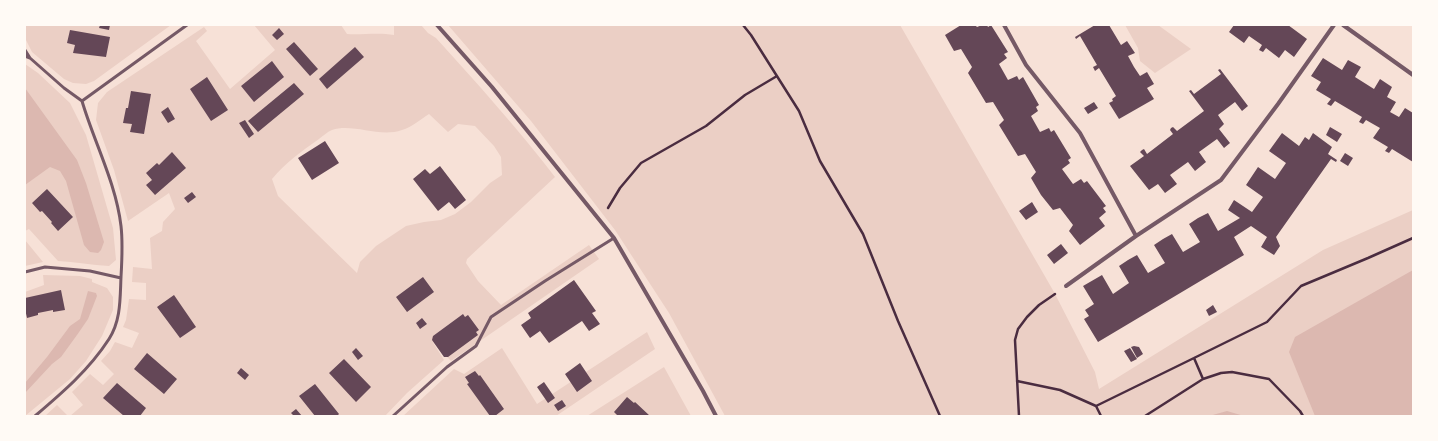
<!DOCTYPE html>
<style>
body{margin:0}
#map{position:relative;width:1438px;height:441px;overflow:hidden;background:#f7e1d7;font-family:Overpass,sans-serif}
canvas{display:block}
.frame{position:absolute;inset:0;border:26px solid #fffaf5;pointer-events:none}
</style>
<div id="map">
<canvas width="1438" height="441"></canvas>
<div class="frame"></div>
</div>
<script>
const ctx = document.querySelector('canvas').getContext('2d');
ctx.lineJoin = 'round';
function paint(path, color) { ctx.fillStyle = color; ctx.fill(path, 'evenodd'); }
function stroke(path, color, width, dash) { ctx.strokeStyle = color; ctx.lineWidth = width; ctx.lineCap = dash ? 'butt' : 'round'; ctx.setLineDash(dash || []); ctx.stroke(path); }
paint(new Path2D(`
 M25 25H171L94 81 86 84 73 83 64 79 32 52 25 38Z
 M254 25H341L347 34C362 35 379 32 394 35V25H421L428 33 436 38C477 83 518 129 555 177L467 259 466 263 478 281 501 305 589 245 599 259 451 361 432 341 444 360 407 393 385 416H70L83 405 72 392 90 374 103 385 114 374 101 361 110 351 115 342 132 348 139 333 123 327 126 320 129 299 146 300V283L132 282 133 267 152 269 150 238 162 231 163 222 175 209 169 193 128 221 114 170 96 120 98 103 107 92 204 27 207 31 196 41 230 89 275 50ZM429 114 448 132 458 124 475 126 494 146 501 157 502 175 490 183 471 202 455 214 441 220 424 222 406 226 376 246 360 262 357 273 278 196 272 179C285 163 302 151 319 139 323 136 327 132 332 130 353 123 379 138 402 130 412 127 421 119 429 114Z
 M448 25H900L1054 292 1095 372 1099 389 1323 250 1413 210V416H725L669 313 615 230 531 121Z
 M1125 25H1158L1191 49 1155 73 1140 61 1138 48Z
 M25 64 38 73 70 103 86 135 113 228 116 260 109 266C92 265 75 262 58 261L29 229 25 231Z
 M25 240 43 262 25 266Z
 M43 275 80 276 92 279V282L107 288 113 297V310L102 336 86 361 70 379 25 416V292L44 285Z
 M647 332 655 349 556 416H403L454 369 464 374 502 348 537 404Z
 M664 367 691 416H587Z
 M57 405 68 416H45Z`), '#ebcfc5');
paint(new Path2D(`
 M25 88 77 160 86 183 104 242 101 250 98 253 90 252 84 245 66 181 60 171 50 167 25 185Z
 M1413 270V416H1315L1289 352 1295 337Z
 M88 291 96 293 97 296 88 319 77 335 61 357 52 364 25 393V383L47 357 70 326 80 319Z
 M1227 411 1244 416H1209Z`), '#dcb8b0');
paint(new Path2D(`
 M100 25H110L109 30 99 28Z
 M961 25H975L977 27 982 25H987L988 27 991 25 1008 52 1004 54 1007 58 999 64 1008 80 1017 76 1019 80 1023 77 1039 105 1036 107 1038 111 1031 116 1040 132 1049 128 1051 132 1054 130 1071 158 1068 160 1070 163 1062 169 1073 184 1081 179 1084 183 1087 181 1106 206 1103 208 1106 212 1099 218 1105 226 1080 245 1069 231 1073 225 1060 208 1053 210 1041 195 1031 178 1036 172 1025 154 1018 156 999 125 1004 120 993 102 986 103 968 73 972 67 961 49 954 51 945 35Z
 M1095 25H1109L1121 45 1127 41 1135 53 1128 56 1134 67 1140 76 1147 72 1154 84 1147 88 1154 99 1119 119 1109 103 1113 101 1112 99 1116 96 1099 68 1095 71 1093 67 1097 65 1080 36 1076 39 1075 37Z
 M1234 25H1288L1307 39 1294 57 1285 50 1279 58 1266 48 1263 52 1259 50 1262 45 1249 36 1244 43 1229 32Z
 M279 28 284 34 277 40 272 35Z
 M70 30 110 37 106 57 73 53 75 45 67 43Z
 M294 42 318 69 310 76 286 49Z
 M355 47 364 57 327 89 319 79Z
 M1323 58 1342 70 1348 60 1361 67 1355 77 1374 89 1380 79 1392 87 1387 97 1396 102 1390 112 1399 117 1405 108 1413 113 1412 125 1413 126V162L1392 149 1389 153 1385 151 1388 147 1373 138 1380 128 1366 120 1363 124 1359 122 1362 117 1335 101 1331 106 1327 104 1331 99 1316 90 1321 82 1311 76Z
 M272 61 284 77 254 102 241 86Z
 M1220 69 1248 106 1242 111 1235 102 1218 115 1224 124 1219 129 1230 143 1224 148 1217 139 1199 152 1206 162 1195 171 1188 162 1170 175 1177 184 1165 193 1158 184 1149 190 1130 166 1144 156 1140 152 1142 150 1144 149 1147 154 1173 134 1170 130 1171 128 1173 127 1177 131 1204 111 1189 91 1191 90 1194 94 1221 74 1218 70Z
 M207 77 228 110 211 121 190 89Z
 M294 83 304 94 258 132 248 121Z
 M131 91 151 94 144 134 130 132 132 124 123 123 126 108H128Z
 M1094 102 1098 108 1088 114 1084 108Z
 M168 107 175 119 168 123 161 112Z
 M245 120 254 134 249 138 239 123Z
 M1330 127 1342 134 1337 142 1326 135Z
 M1282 133 1299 146 1305 137 1309 140 1313 133 1332 147 1328 154 1337 160 1336 162 1331 159 1276 237 1280 246 1274 255 1261 247 1267 237 1251 226 1234 237 1244 255 1098 342 1084 319 1089 316 1085 310 1094 304 1083 286 1102 275 1113 294 1129 283 1119 266 1128 260 1137 255 1148 273 1165 263 1154 245 1163 239 1172 234 1183 252 1200 242 1189 224 1198 218 1208 213 1218 231 1240 218 1228 210 1234 200 1252 212 1263 197 1246 185 1258 167 1275 179 1286 163 1269 151Z
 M325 141 339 163 312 180 298 158Z
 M172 152 186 168 155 195 146 185 152 180 146 173 157 163 159 165Z
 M1345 153 1353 158 1348 166 1340 161Z
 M440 166 466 200 455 209 449 202 438 211 413 179 425 169 430 174Z
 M47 189 73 217 58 231 51 223 52 222 42 211 40 212 32 203Z
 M192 192 196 197 188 203 184 198Z
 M1032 202 1038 212 1026 220 1019 211Z
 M1061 244 1068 253 1054 264 1047 255Z
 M423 277 434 292 407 312 396 297Z
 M574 280 596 311 592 313 600 324 589 331 582 321 549 343 540 331 530 338 521 325 531 318 528 313Z
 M61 290 65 310 53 312V310L38 313V315L27 318 25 309V298Z
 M174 295 196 327 180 338 157 307Z
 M1213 305 1217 312 1209 316 1206 310Z
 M463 314 465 317 468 315 479 330 476 332 478 335 448 357H444L432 340 433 336Z
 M422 318 427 324 420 329 416 323Z
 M1134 346 1139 347 1143 354 1137 358 1131 347Z
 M356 348 363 356 358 360 352 352Z
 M1130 348 1137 359 1131 362 1124 351Z
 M147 353 177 379 164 394 134 369Z
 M344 359 371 387 356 402 329 373Z
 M580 363 592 381 577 392 565 374Z
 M241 368 249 375 245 380 237 373Z
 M475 371 479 376 480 375 504 409 495 416H490L467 384 469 383 465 377Z
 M544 382 555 398 548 403 537 387Z
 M117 383 146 408 140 416H124L103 398Z
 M315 384 339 414 337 416H315L299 396Z
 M627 397 634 403 635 402 650 416H618L614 412Z
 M562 400 566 406 558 411 554 405Z
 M296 409 302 416H294L291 413Z`), '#644757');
stroke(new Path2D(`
 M743 25 751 35 799 111 820 161 863 234 898 321 940 416
 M608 208 620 188 641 163 706 126 745 95 777 76
 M1203 379 1221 373 1232 372 1269 379 1300 411 1303 416
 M1017 381 1060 390 1096 406 1101 416
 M1096 406 1194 358
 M1019 416 1015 340 1018 329 1027 317 1039 305 1055 294
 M1145 416 1203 379 1194 358 1267 322 1301 286 1368 258 1413 238`), '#4a2c40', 2.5);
stroke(new Path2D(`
 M25 50 30 58
 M25 56 30 58 64 88 82 101
 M25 272 45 267 90 271 121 278
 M35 416C62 393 89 370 109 339 121 320 120 299 121 277 122 260 123 243 121 226 116 183 94 142 82 101L187 25
 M393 416 447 367 476 346 491 317 545 281 614 238`), '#755966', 3);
stroke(new Path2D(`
 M437 25 492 87 614 238 703 391 716 416
 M1004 25 1026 65 1080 133 1136 236
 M1343 25 1413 75
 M1066 286 1136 236 1221 180 1278 104 1334 25`), '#755966', 4);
</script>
